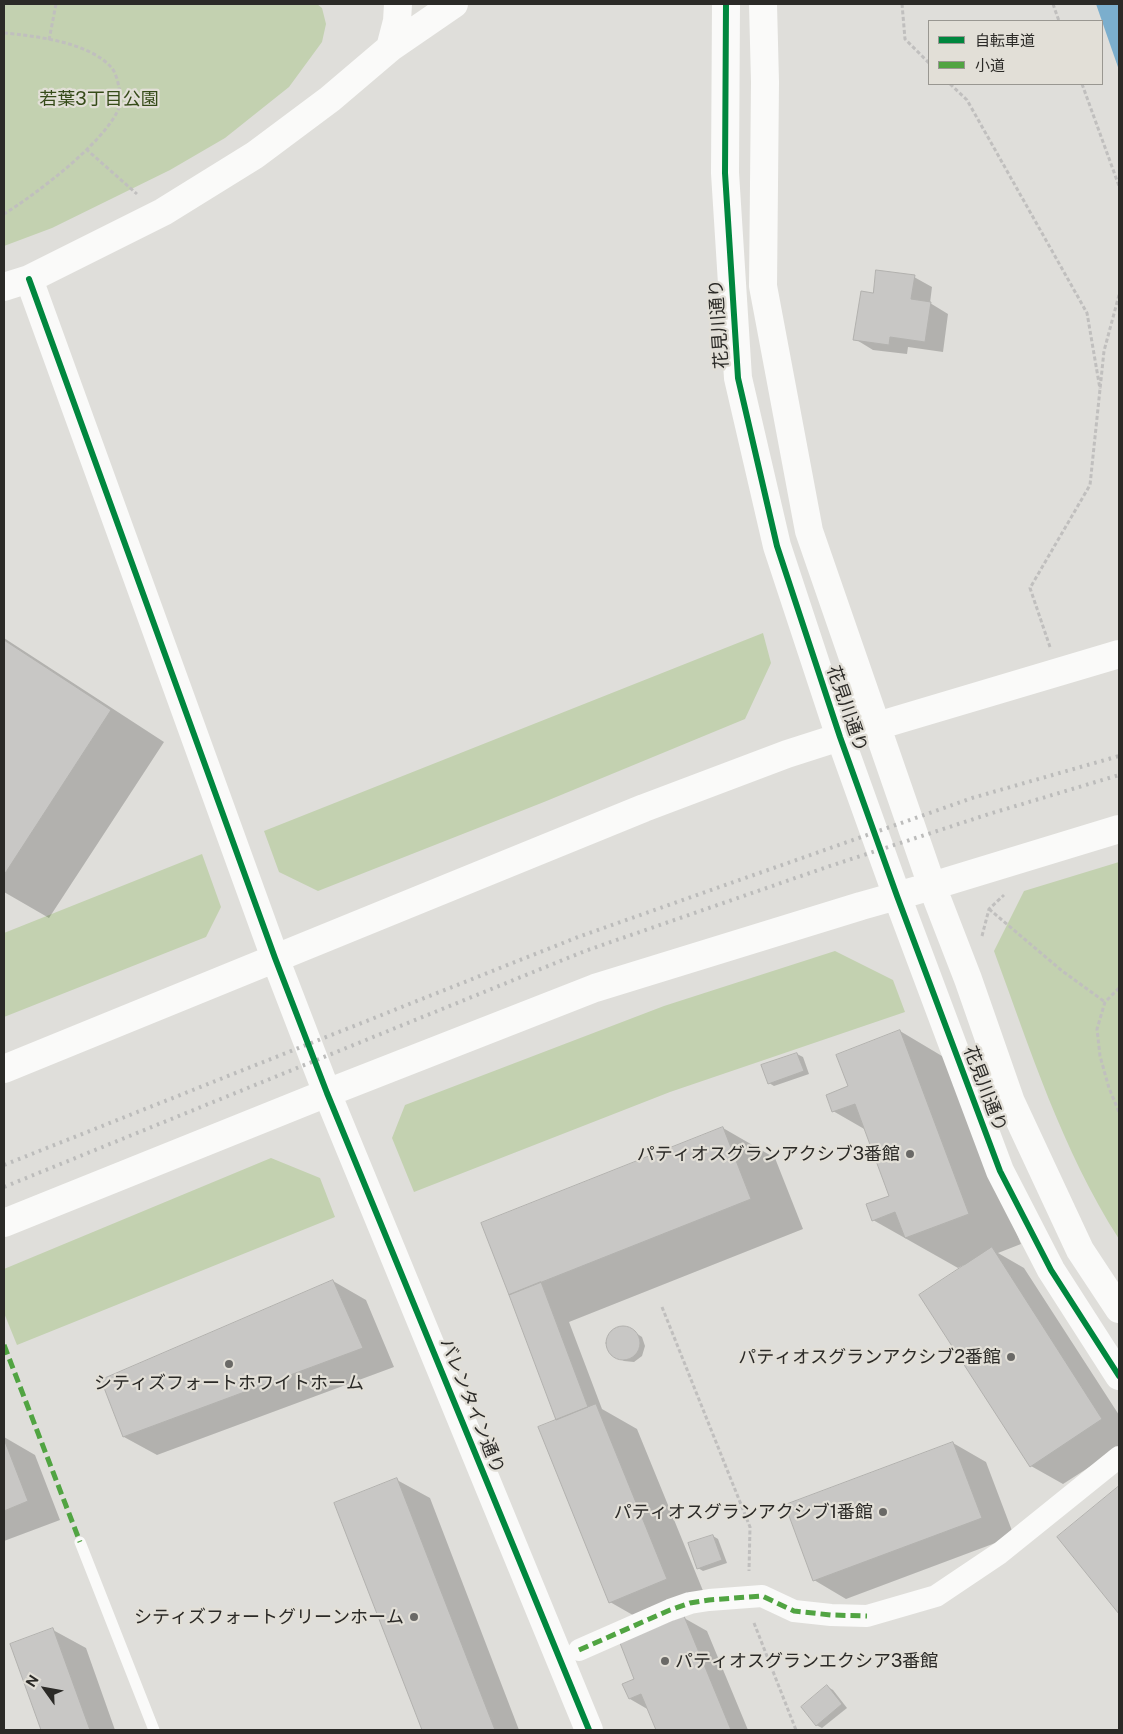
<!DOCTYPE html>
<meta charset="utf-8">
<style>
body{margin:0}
#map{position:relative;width:1123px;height:1734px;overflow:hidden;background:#dfdeda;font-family:"Public Sans","Noto Sans JP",sans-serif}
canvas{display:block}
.frame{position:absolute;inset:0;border:5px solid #2b2a27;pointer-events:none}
.legend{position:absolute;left:928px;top:20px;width:175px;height:65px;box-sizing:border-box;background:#e2dfd7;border:1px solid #999791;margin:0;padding:6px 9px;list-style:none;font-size:15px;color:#2b2a27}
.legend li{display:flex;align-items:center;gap:10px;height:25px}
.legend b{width:25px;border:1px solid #999791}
.north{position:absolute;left:20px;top:1664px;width:50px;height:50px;-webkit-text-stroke:4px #e2dfd7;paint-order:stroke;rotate:302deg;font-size:14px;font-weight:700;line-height:20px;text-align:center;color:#2b2a27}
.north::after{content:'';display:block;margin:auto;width:18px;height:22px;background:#2b2a27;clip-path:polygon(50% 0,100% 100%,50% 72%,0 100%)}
</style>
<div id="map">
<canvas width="1123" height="1734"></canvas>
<div class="frame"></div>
<ul class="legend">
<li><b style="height:6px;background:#00873e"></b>自転車道</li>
<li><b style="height:6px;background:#51a442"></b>小道</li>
</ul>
<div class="north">N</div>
</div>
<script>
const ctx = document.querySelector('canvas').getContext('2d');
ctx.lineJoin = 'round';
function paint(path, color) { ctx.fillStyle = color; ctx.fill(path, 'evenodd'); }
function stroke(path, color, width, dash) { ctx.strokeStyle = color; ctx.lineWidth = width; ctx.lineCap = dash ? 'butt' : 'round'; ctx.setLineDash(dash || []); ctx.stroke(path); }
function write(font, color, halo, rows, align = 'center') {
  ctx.font = font + ' "Public Sans","Noto Sans JP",sans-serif'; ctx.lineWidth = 4.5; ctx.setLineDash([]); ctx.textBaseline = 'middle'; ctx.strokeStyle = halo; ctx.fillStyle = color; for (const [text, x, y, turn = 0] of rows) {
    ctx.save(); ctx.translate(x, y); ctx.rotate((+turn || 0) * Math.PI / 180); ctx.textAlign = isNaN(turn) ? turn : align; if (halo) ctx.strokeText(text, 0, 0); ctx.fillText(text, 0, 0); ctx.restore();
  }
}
paint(new Path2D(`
 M4 4H317L322 8 326 24 322 42 289 87 225 138 170 170 52 228 4 246Z
 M763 633 771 663 745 719 544 802 318 891 279 872 264 831Z
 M202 854 221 907 206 937 4 1017V933Z
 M1119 862V1239C1062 1150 1030 1049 994 951L1024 891Z
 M835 951 893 980 905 1012 670 1092 414 1192 392 1138 405 1105 664 1006Z
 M271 1158 320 1178 335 1217 17 1345 4 1313V1269Z`), '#c3d1b0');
paint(new Path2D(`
 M1096 4H1119V70Z`), '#7baecd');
paint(new Path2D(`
 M914 277 932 287 930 303 948 314 943 352 908 347 907 354 873 350 855 339 874 294Z
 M4 638 164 742 49 918 4 892Z
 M900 1031 952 1062 1021 1244 998 1253 1024 1268 1119 1415V1448L1063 1484 1031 1466 964 1265 958 1268 873 1220 891 1197 866 1130 833 1111 850 1087Z
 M797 1054 803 1057 809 1074 774 1086 769 1083Z
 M723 1128 775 1158 803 1229 569 1322 602 1409 637 1429 708 1603 652 1626 610 1602 558 1421 510 1295Z
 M333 1281 366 1300 394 1367 157 1455 124 1437 103 1380Z
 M618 1327 628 1328 642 1337 645 1346 642 1356 634 1362 624 1361 610 1352 607 1343 610 1333Z
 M4 1437 35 1455 60 1520 4 1541Z
 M953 1443 986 1462 1014 1536 846 1599 814 1580Z
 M397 1480 430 1498 519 1730H423L335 1504Z
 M1119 1488V1612L1059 1537Z
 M713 1536 718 1539 727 1563 703 1571 698 1568Z
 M684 1618 707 1631 748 1730H657L649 1710 630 1699 636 1679Z
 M53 1630 86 1648 115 1730H42L12 1645Z
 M828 1687 833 1690 847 1708 822 1728 816 1725Z`), '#0003');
const building = new Path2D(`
 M876 270 915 275 911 299 931 302 925 342 890 337 889 345 853 340 861 291 873 293Z
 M4 640 111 710 4 875Z
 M900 1030 969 1214 905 1238 895 1212 872 1221 866 1204 889 1196 855 1104 832 1112 826 1095 848 1086 836 1055Z
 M797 1053 804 1071 768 1084 761 1065Z
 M723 1127 751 1199 509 1295 481 1223Z
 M992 1247 1102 1419 1030 1467 919 1295Z
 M333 1280 363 1348 123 1437 101 1380Z
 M541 1282 588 1407 556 1420 509 1295Z
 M606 1343a17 17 0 1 1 34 0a17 17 0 1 1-34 0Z
 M596 1404 667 1579 609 1603 538 1427Z
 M4 1439 28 1501 4 1511Z
 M953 1442 982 1518 813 1581 785 1505Z
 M397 1478 495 1730H422L334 1503Z
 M1119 1486V1614L1057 1537Z
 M713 1535 722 1560 697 1569 688 1543Z
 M684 1616 731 1730H656L641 1694 629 1699 622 1684 634 1679 620 1643Z
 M53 1628 90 1730H41L10 1644Z
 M827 1685 842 1704 816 1726 801 1707Z`);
paint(building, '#c8c7c5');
stroke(building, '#b2b1ae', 1);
stroke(new Path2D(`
 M902 4 905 39 929 63
 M1053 4 1059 21
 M4 33C36 36 88 42 111 67 115 71 118 81 119 88 120 91 121 95 121 99 119 133 32 197 4 214
 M49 40 56 4
 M950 84 967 100 1087 313 1100 389
 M1082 84 1119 186
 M86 149 137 194
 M1050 647 1030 588 1090 485 1104 351 1119 295
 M989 909 1061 970 1105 1002
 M982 936 989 909 1004 895
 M1119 988 1105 1002 1097 1029 1100 1056 1109 1088 1119 1112
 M662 1307 750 1527 749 1571
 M754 1623 796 1730`), '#c0bfbe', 3, [4, 2.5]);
stroke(new Path2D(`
 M80 1542 154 1730`), '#fafaf9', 11);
stroke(new Path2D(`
 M579 1650 670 1610 690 1603 709 1600 762 1596 794 1611 831 1615 867 1616 936 1596 1000 1553 1119 1457`), '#fafaf9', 22);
stroke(new Path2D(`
 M726 4 725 173 738 378 777 546 840 737 897 896 1000 1171 1051 1270 1119 1376
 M763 4 765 82 763 286 809 531 932 886 968 979 1011 1102 1080 1250 1119 1309
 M390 48 397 21 398 4
 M29 279 275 958 327 1093 589 1730
 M4 287 29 279 163 212 255 155 330 99 390 48 454 4
 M4 1069 536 852 644 808 787 754 840 737 1119 654
 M4 1223 327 1093 595 988 861 906 932 886 1119 829`), '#fafaf9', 28);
stroke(new Path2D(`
 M4 1165 578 937 972 798 1119 756
 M4 1187 585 951 827 867 989 814 1119 775`), '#bcbcbb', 4, [2.5, 5]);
stroke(new Path2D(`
 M4 1345 80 1542
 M579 1650 670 1610 690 1603 709 1600 762 1596 794 1611 831 1615 867 1616`), '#51a442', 5, [10, 5]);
stroke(new Path2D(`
 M726 4 725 173 738 378 777 546 840 737 897 896 1000 1171 1051 1270 1119 1376
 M29 279 275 958 327 1093 589 1730`), '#00873e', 6);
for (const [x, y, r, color] of [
 [910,1154,5,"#6a6966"],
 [1011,1357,5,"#6a6966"],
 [229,1364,5,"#6a6966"],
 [883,1512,5,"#6a6966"],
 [414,1617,5,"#6a6966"],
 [665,1661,5,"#6a6966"]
]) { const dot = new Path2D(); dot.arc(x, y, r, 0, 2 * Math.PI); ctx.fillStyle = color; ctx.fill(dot); stroke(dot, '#e2dfd7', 2); }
write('18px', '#364b19', '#e2dfd7', [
 ["若葉3丁目公園",99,99]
]);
write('18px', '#2b2a27', '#e2dfd7', [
 ["花見川通り",719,324,-94],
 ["花見川通り",847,709,71],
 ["花見川通り",985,1089,69],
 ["バレンタイン通り",472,1406,68]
]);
write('18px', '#2b2a27', '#e2dfd7', [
 ["パティオスグランアクシブ3番館",900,1154],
 ["パティオスグランアクシブ2番館",1001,1357],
 ["シティズフォートホワイトホーム",229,1383,"center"],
 ["パティオスグランアクシブ1番館",873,1512],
 ["シティズフォートグリーンホーム",404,1617],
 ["パティオスグランエクシア3番館",675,1661,"left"]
], 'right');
</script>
